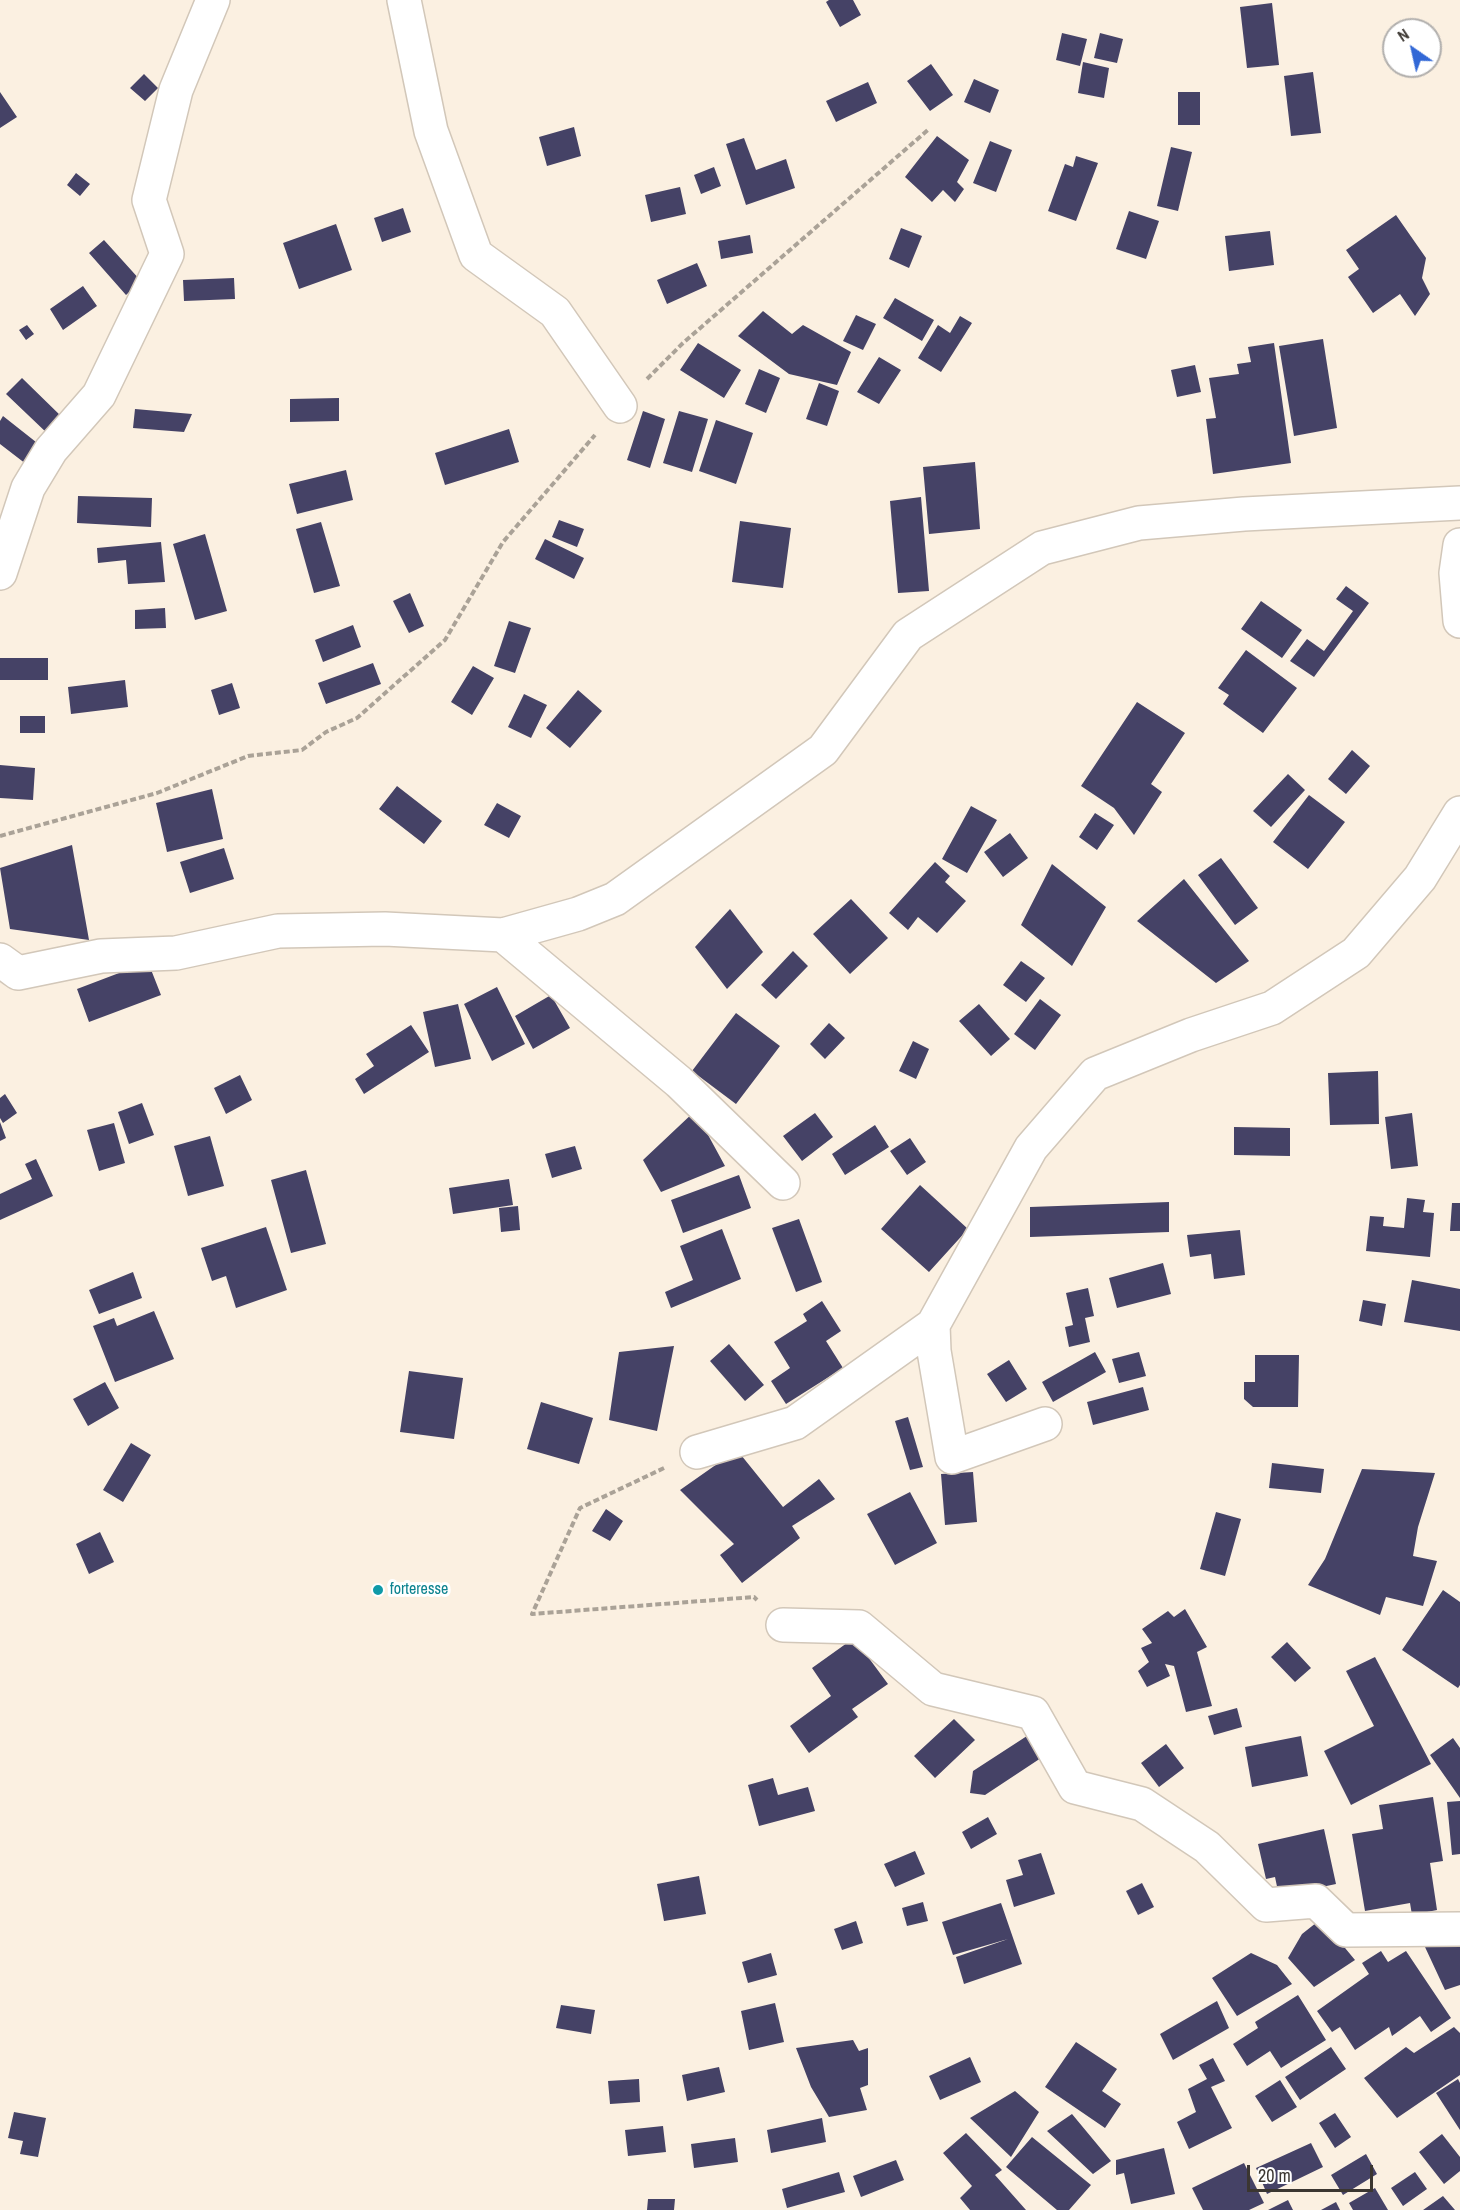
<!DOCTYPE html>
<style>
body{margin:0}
#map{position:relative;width:1460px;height:2210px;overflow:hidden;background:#fbf0e1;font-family:"Archivo Narrow",sans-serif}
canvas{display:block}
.north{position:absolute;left:1382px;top:18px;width:60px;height:60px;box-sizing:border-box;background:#fff;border:2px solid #b1afad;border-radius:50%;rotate:326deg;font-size:16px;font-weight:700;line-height:24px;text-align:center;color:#3b3631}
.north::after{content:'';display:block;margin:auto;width:21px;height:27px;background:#3268d6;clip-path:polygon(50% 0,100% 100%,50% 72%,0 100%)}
.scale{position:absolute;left:1247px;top:2165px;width:126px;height:27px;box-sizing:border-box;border:3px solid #3b3631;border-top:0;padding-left:8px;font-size:18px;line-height:21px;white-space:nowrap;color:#3b3631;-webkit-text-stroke:4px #fff;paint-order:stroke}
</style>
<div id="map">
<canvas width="1460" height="2210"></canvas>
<div class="north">N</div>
<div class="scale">20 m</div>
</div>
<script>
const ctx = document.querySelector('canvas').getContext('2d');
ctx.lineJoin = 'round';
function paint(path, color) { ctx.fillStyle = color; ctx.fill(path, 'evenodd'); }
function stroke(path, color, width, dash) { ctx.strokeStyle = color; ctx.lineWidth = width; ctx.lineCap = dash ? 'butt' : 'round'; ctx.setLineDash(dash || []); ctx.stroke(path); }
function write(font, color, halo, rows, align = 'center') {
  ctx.font = font + ' "Archivo Narrow",sans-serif'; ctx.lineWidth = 6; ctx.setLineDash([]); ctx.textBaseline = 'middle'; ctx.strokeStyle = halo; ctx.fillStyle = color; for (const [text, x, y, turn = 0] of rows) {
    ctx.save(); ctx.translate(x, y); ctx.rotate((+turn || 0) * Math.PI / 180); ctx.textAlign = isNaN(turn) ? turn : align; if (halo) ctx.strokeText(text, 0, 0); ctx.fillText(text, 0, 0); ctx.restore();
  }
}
paint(new Path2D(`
 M829 0H853L861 15 840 27 826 2Z
 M1272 3 1279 65 1247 68 1240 7Z
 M1062 33 1087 39 1080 66 1056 60Z
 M1100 33 1123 39 1117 63 1094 58Z
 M1083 62 1109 68 1104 98 1078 93Z
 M931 64 953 95 930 111 907 81Z
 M1313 72 1321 133 1291 136 1284 76Z
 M144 74 158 88 145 101 130 88Z
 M974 79 999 90 990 113 964 102Z
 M868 82 877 103 836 122 826 101Z
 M0 92 17 117 0 128Z
 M1178 92H1200V125H1178Z
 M574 127 581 156 547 166 539 137Z
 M937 136 969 160 957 182 964 189 955 202 943 190 932 202 905 177Z
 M744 138 756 170 786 159 795 188 746 205 726 144Z
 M990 141 1012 150 996 192 973 183Z
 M1171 147 1192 152 1178 211 1157 206Z
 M1076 156 1098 163 1076 221 1048 211 1065 164 1073 167Z
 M714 167 721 186 701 194 694 175Z
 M76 173 90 184 80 196 67 185Z
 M680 187 686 214 651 222 645 195Z
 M403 208 411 232 382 242 374 218Z
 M1129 211 1159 221 1146 259 1116 249Z
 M1396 215 1426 258 1422 278 1430 294 1415 316 1400 294 1373 313 1348 277 1359 269 1346 250Z
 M336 224 352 270 299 289 283 243Z
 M901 228 922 236 909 268 889 259Z
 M1270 231 1274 265 1229 271 1225 236Z
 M750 235 753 253 721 259 718 241Z
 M104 240 141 281 126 295 89 253Z
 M697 263 707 286 667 304 657 280Z
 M234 278 235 299 184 301 183 280Z
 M83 286 97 306 63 330 50 309Z
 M895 298 934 320 922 341 883 318Z
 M763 311 792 334 803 325 851 352 837 385 789 374 738 336Z
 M856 315 876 324 863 350 843 341Z
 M960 316 972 323 941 372 918 358 938 325 950 333Z
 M27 325 34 334 26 340 19 330Z
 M1323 339 1337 428 1294 436 1279 346Z
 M698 343 741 370 724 398 680 370Z
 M1274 343 1291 463 1213 474 1206 419 1216 418 1209 378 1239 374 1237 364 1251 362 1248 347Z
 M879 357 901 370 879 404 857 392Z
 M1195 365 1201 392 1177 397 1171 370Z
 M759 369 780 378 766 413 745 404Z
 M22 378 64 419 49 435 6 394Z
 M819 383 839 391 827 426 806 419Z
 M339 398V421L290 422V399Z
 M135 409 192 414 184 432 133 428Z
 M643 411 665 419 650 468 627 460Z
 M679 411 708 419 692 472 663 463Z
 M3 416 41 446 26 464 0 444V421Z
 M716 420 753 433 736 484 699 471Z
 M509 429 519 462 445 485 435 453Z
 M975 462 980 529 929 534 923 467Z
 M346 470 353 500 297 514 289 484Z
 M78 496 152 498 151 527 77 523Z
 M921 497 929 591 898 593 890 501Z
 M559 520 584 529 577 547 552 537Z
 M740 521 791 528 783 588 732 582Z
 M321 522 340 586 314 593 296 529Z
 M205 534 227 611 195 620 173 544Z
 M545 539 584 558 574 579 535 559Z
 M161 542 165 582 128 584 126 560 98 563 97 548Z
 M1346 586 1369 603 1314 677 1290 661 1307 639 1324 651 1353 611 1336 599Z
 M410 593 424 626 409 633 393 601Z
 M1261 601 1302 630 1282 658 1241 629Z
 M165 608 166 628 135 629V610Z
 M509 621 531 628 515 673 494 666Z
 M353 625 361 647 323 662 315 640Z
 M1246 650 1297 688 1263 733 1223 704 1229 695 1218 688Z
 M0 658H48V680H0Z
 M373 663 381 684 326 704 318 683Z
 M473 666 494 678 472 715 451 702Z
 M125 680 128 707 71 714 68 687Z
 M232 683 240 708 219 715 211 690Z
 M578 690 602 711 570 748 546 728Z
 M524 694 547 705 531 738 508 727Z
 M1137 702 1185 733 1151 784 1162 792 1134 835 1114 808 1081 786Z
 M20 716H45V733H20Z
 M1352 750 1370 766 1346 794 1328 779Z
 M0 765 35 768 33 800 0 798Z
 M1288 774 1305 790 1271 827 1253 811Z
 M397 786 442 821 424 844 379 809Z
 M212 789 223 839 167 852 156 803Z
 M1309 795 1345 822 1308 869 1273 842Z
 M497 803 521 816 509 838 484 825Z
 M971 806 997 820 967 873 942 859Z
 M1095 813 1114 825 1097 850 1079 837Z
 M1010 833 1028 858 1003 877 984 852Z
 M72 845 89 940 10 929 0 868Z
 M224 848 234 879 190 893 180 862Z
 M1221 858 1258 908 1235 925 1198 875Z
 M935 862 950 876 945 882 966 901 937 933 918 917 908 930 889 913Z
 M1052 864 1106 907 1072 966 1021 925Z
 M1184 879 1249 961 1216 983 1137 921Z
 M851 899 888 938 850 974 813 934Z
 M730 909 763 952 727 989 695 947Z
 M793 951 808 966 776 999 761 985Z
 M1021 961 1045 978 1026 1002 1003 985Z
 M148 962 161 995 89 1022 77 989Z
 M497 987 525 1044 492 1061 464 1004Z
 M551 995 570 1028 533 1049 515 1016Z
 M1040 999 1061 1015 1035 1050 1014 1034Z
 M458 1004 471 1059 435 1067 423 1012Z
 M979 1004 1010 1039 991 1056 959 1021Z
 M736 1013 780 1046 736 1104 692 1071Z
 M829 1023 845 1038 825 1059 810 1044Z
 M411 1025 429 1052 364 1094 355 1079 374 1066 366 1054Z
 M913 1041 929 1049 916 1079 899 1071Z
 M1378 1071 1379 1124 1330 1125 1328 1073Z
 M240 1075 252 1100 226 1114 214 1088Z
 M5 1094 17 1113 3 1123 0 1118V1098Z
 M142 1103 154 1135 129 1144 118 1112Z
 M695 1111 725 1166 661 1192 643 1160Z
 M815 1113 833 1137 802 1161 783 1136Z
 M1412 1113 1418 1166 1391 1169 1385 1117Z
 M0 1122 6 1138 0 1141Z
 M114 1123 125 1163 99 1171 87 1130Z
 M875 1125 889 1147 845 1175 832 1154Z
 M1234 1127 1290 1128V1156L1234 1155Z
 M210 1136 224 1186 188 1196 174 1146Z
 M910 1138 926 1162 907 1175 890 1151Z
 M575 1146 582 1169 552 1178 545 1154Z
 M36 1159 53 1196 0 1220V1194L32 1179 25 1164Z
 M306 1170 326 1244 291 1253 271 1180Z
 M739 1175 751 1208 683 1233 671 1200Z
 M509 1179 513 1205 453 1214 449 1188Z
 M920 1185 968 1229 929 1272 881 1229Z
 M1407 1198 1425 1200 1423 1212 1434 1213 1430 1257 1366 1251 1370 1216 1384 1217 1383 1226 1404 1228Z
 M1169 1202V1232L1030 1237V1207Z
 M1452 1203H1460V1231H1450Z
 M518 1206 520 1230 501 1232 499 1208Z
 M799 1219 822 1282 796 1292 772 1228Z
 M266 1227 287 1290 236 1308 226 1276 212 1281 201 1248Z
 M722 1229 741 1279 671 1308 665 1292 693 1280 680 1246Z
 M1240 1230 1245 1275 1214 1279 1211 1254 1190 1257 1187 1235Z
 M1163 1263 1171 1294 1117 1308 1109 1278Z
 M133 1272 142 1298 99 1314 89 1290Z
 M1412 1280 1460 1289V1331L1404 1322Z
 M1088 1288 1094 1316 1085 1318 1090 1342 1069 1347 1065 1327 1073 1325 1066 1293Z
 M1363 1300 1386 1304 1382 1326 1359 1321Z
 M822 1301 841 1331 826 1341 843 1368 786 1404 771 1381 790 1368 774 1342 807 1321 803 1314Z
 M154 1311 174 1359 115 1382 93 1326 114 1318 117 1326Z
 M729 1344 764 1385 745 1401 710 1361Z
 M674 1346 657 1431 609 1420 619 1352Z
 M1095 1352 1106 1372 1053 1402 1042 1382Z
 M1139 1352 1146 1376 1119 1383 1112 1359Z
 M1255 1355H1299L1298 1407H1253L1244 1399V1382H1255Z
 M1009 1360 1027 1389 1006 1402 987 1374Z
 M409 1371 463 1378 454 1439 400 1432Z
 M105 1382 119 1408 88 1426 73 1399Z
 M1143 1387 1149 1410 1093 1425 1087 1402Z
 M541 1402 593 1418 579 1464 527 1449Z
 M908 1417 923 1467 910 1470 895 1421Z
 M131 1443 151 1455 123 1502 103 1490Z
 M737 1450 783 1507 819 1479 835 1499 792 1526 800 1538 742 1583 720 1555 734 1544 680 1490Z
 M1272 1463 1324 1469 1321 1493 1269 1488Z
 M1362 1469 1435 1473 1418 1527 1413 1556 1437 1561 1423 1606 1386 1597 1380 1615 1308 1585 1325 1559Z
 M973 1472 977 1522 945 1525 941 1474Z
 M910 1492 937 1543 895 1565 867 1514Z
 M606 1509 623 1521 610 1541 592 1531Z
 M1216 1512 1241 1519 1225 1576 1200 1569Z
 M100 1532 114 1562 89 1574 76 1544Z
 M1443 1590 1460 1602V1685L1458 1688 1402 1650Z
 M1185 1609 1207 1647 1197 1652 1212 1706 1186 1712 1174 1666 1165 1664 1170 1676 1147 1687 1138 1671 1149 1662 1141 1648 1152 1643 1142 1629 1168 1611 1174 1617Z
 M854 1638 888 1684 852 1709 858 1717 809 1753 790 1726 831 1696 812 1668Z
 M1287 1642 1311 1668 1295 1682 1271 1657Z
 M1375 1657 1431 1764 1351 1805 1324 1751 1374 1726 1346 1671Z
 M1237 1708 1242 1727 1214 1735 1208 1716Z
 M954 1719 975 1740 935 1778 914 1756Z
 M1030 1734 1044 1756 985 1795 970 1793 973 1771Z
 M1301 1736 1308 1776 1252 1787 1245 1747Z
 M1453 1738 1460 1748V1798L1430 1755Z
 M1166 1744 1184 1768 1159 1787 1141 1763Z
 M773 1778 778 1795 808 1787 815 1811 759 1826 748 1785Z
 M1433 1797 1443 1861 1430 1863 1437 1910 1412 1915 1410 1903 1365 1911 1352 1834 1383 1829 1379 1805Z
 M1460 1801V1854L1452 1855 1447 1802Z
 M988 1817 997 1834 971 1849 962 1832Z
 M1324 1829 1336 1884 1279 1896 1275 1877 1266 1879 1258 1844Z
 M915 1851 925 1874 895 1887 884 1864Z
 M1041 1853 1055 1894 1014 1907 1006 1880 1023 1875 1018 1860Z
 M699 1876 706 1914 664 1921 657 1884Z
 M1142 1883 1154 1907 1138 1915 1126 1891Z
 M923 1902 928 1921 907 1926 902 1908Z
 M1001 1903 1022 1964 964 1984 956 1957 1008 1939 953 1955 942 1922Z
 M1321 1919 1355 1960 1314 1987 1288 1958 1302 1934Z
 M856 1921 863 1943 842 1950 834 1929Z
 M1460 1943V1985L1445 1990 1425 1947Z
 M1381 1951 1388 1962 1406 1951 1451 2018 1431 2032 1420 2016 1392 2036 1389 2027 1355 2050 1340 2027 1332 2032 1317 2011 1369 1974 1362 1963Z
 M771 1953 777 1975 748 1983 742 1962Z
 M1251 1953 1277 1965 1292 1984 1237 2016 1212 1978Z
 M1298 1995 1326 2040 1281 2068 1270 2051 1247 2066 1233 2044 1258 2028 1255 2022Z
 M1217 2001 1229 2028 1173 2060 1160 2034Z
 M775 2003 784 2042 749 2050 741 2011Z
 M561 2005 595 2010 591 2034 556 2028Z
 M1454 2027 1460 2033V2075L1397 2118 1364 2078 1406 2047 1414 2053Z
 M853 2040 859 2051 868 2048V2085L860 2088 867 2110 829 2117 811 2087 796 2048Z
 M1076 2042 1117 2069 1102 2091 1121 2104 1105 2128 1045 2087Z
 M1331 2047 1346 2069 1300 2100 1285 2077Z
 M970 2057 981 2082 940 2100 929 2076Z
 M1213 2058 1225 2081 1211 2087 1232 2128 1189 2149 1177 2122 1196 2112 1188 2089 1207 2079 1199 2065Z
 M719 2067 725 2092 687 2101 682 2075Z
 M639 2079 640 2102 610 2104 608 2081Z
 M1458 2079 1460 2083V2130L1436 2093Z
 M1280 2080 1297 2107 1272 2122 1255 2096Z
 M1015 2091 1039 2112 1011 2157 970 2118Z
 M14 2112 46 2118 38 2157 20 2154 23 2141 8 2138Z
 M1335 2113 1351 2137 1335 2148 1319 2123Z
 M1072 2114 1111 2161 1093 2174 1047 2131Z
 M822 2118 826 2142 771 2153 767 2130Z
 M663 2126 666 2152 628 2156 625 2130Z
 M966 2133 1002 2170 995 2175 1026 2210H970L960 2198 972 2186 943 2153Z
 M1442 2134 1460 2157V2171L1444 2184 1419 2152Z
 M1032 2137 1091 2185 1069 2210H1057L1006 2167Z
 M735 2138 738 2162 694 2168 691 2144Z
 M1311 2143 1323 2167 1267 2194 1256 2168Z
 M1164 2148 1175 2194 1131 2204 1124 2173 1116 2175V2160Z
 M1366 2154 1377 2174 1343 2195 1331 2175Z
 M896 2160 904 2180 861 2197 853 2176Z
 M1244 2163 1264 2203 1249 2210H1203L1192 2188Z
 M839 2172 845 2192 787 2208 782 2189Z
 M1415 2172 1427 2189 1403 2206 1391 2188Z
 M1375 2188 1388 2210H1353L1349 2203Z
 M1443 2196 1455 2210H1423Z
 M648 2199H675L674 2210H647Z
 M1288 2200 1293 2210H1268Z
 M1336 2202 1340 2210H1321Z`), '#454266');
const minor = new Path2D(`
 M404 0 431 131 476 255 555 312 620 406
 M1460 545 1456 573 1460 621
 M0 573 28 488 51 450 99 395 167 254 149 200 176 90 213 0
 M503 935 679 1082 783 1183
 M0 960 18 973 101 956 176 953 278 931 385 929 503 935 578 914 615 899 823 750 908 635 1042 548 1139 523 1244 514 1460 503
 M1045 1424 952 1457 934 1351 933 1325 1031 1148 1095 1074 1191 1035 1272 1008 1356 953 1420 878 1460 813
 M697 1452 795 1423 933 1325
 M783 1625 859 1627 933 1689 1033 1713 1075 1787 1142 1804 1207 1847 1266 1905 1316 1901 1346 1930 1460 1929`);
stroke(minor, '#d2c7b9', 36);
stroke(new Path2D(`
 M647 379 683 343 929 129
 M0 836 157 793 248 756 302 750 326 732 357 718 445 640 503 542 595 435
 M664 1468 580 1508 532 1614 754 1597 757 1600`), '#aaa297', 4, [6, 3]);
stroke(minor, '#fff', 33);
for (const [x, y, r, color] of [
 [378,1590,6,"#0f9aa8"]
]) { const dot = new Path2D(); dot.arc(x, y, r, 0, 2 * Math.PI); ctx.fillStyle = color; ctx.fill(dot); stroke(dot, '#fff', 2); }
write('16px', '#0d838f', '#fff', [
 ["forteresse",390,1590]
], 'left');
</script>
